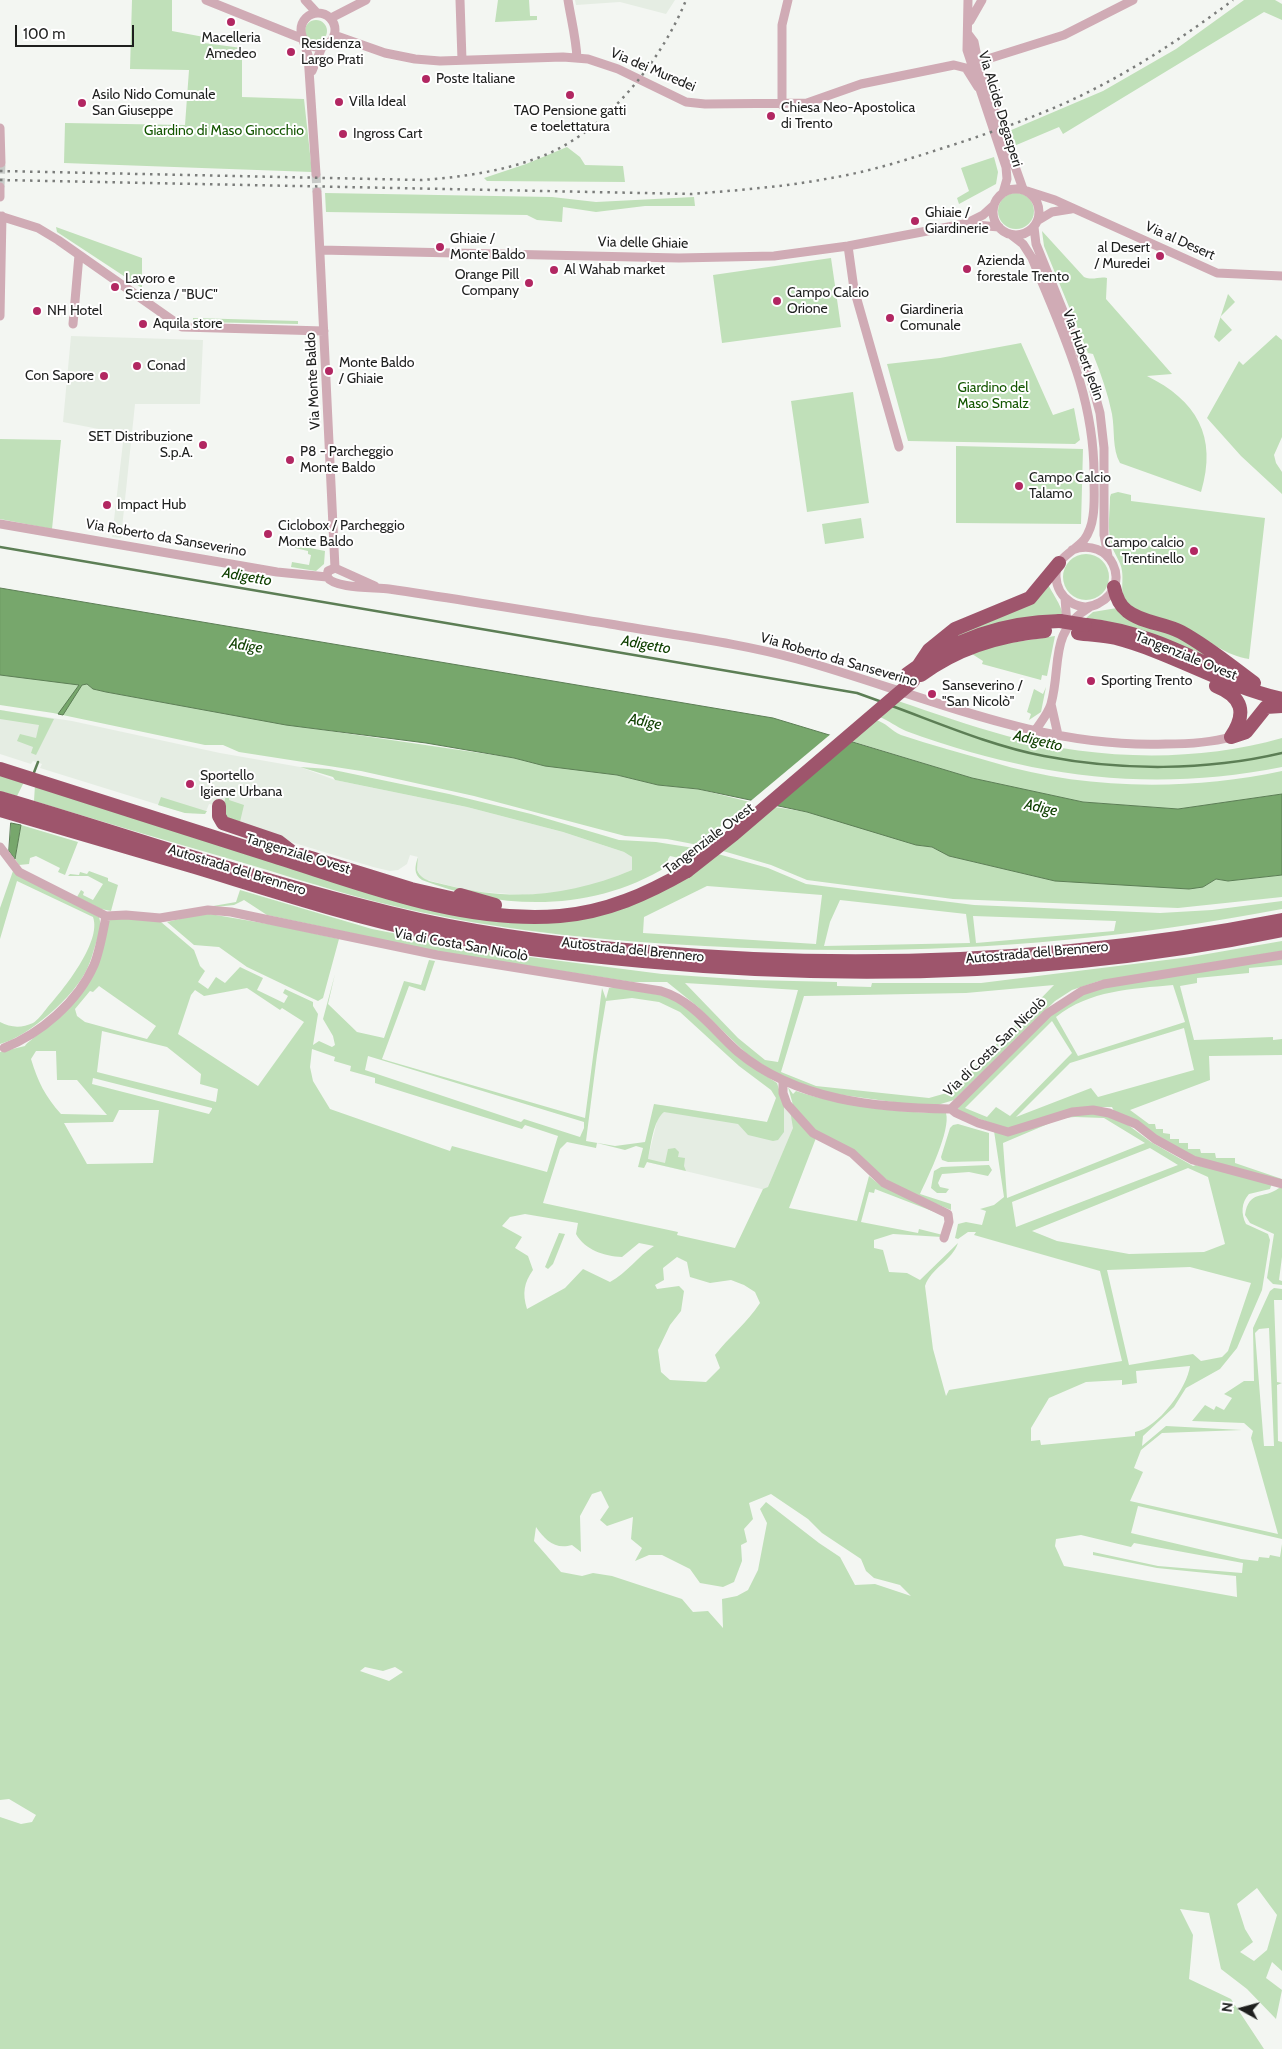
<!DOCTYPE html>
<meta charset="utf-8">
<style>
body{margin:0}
#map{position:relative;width:1282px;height:2049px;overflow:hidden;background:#f3f6f2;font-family:Cabin,sans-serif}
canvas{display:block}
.north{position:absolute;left:1217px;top:1984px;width:50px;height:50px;-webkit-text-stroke:4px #fff;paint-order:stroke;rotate:277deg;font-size:14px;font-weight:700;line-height:20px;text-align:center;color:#1e1f1e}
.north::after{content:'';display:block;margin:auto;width:18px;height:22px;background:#1e1f1e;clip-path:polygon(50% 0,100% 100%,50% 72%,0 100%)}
.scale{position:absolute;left:15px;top:25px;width:119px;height:22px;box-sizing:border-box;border:2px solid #1e1f1e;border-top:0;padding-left:6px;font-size:15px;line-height:18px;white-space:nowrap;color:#1e1f1e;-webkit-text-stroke:4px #fff;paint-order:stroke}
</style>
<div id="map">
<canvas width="1282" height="2049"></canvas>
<div class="north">N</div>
<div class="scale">100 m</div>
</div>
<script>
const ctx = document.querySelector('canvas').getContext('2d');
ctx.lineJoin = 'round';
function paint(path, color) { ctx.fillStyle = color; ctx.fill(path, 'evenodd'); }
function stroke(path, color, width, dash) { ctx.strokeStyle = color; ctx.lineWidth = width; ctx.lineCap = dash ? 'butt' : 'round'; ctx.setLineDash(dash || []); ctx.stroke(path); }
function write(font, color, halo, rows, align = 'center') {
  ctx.font = font + ' Cabin,sans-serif'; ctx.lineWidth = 4; ctx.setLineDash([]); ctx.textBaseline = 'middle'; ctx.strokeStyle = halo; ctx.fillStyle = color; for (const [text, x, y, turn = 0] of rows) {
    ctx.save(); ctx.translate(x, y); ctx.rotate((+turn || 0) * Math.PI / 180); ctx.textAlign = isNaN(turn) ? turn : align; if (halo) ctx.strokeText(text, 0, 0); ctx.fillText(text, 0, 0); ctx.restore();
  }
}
paint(new Path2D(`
 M575 0H675L666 14 620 2 576 5Z
 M71 336 203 340 200 404H135L121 538 112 537 124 434 63 422Z
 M0 710 72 721 220 753 300 767 335 780 467 807 563 832 624 852 632 857V870L590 887 553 893 522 895 471 891 423 879 417 870 418 857 410 855 407 864 398 870 390 871 373 867 229 823 223 807 209 804 205 814 185 813 40 768 42 764 33 761 31 764 0 754Z
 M661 1105 767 1122 784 1105 805 1128 774 1192 647 1162Z`), '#e5ede3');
paint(new Path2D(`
 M132 0H172V31L204 37V43L242 48V97L304 99 312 172 64 163 65 123 185 125 189 70 130 69Z
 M498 0H529L530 16H537V20L495 22Z
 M1244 0H1275L1282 4V20L1264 12 1063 134 1059 127 1014 146 1009 131 1103 91 1176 49Z
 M305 31a11 11 0 1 1 22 0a11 11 0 1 1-22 0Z
 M567 147 580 157 585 165 623 166 625 182 487 181 484 178 526 164Z
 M994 157 998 172 996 184 959 204 957 198 969 191 961 168Z
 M325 193 552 197 596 202 694 197 695 206H645L596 212 563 207 562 222 537 220 527 215 326 212Z
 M998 211a18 18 0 1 1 36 0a18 18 0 1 1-36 0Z
 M56 227 142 258V288L57 232Z
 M1042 231 1084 277C1093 281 1099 276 1107 278L1106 299 1172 374 1147 376C1196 400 1218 436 1201 492L1120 463C1112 449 1115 431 1112 414 1108 394 1101 374 1093 354L1088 353 1044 246Z
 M831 258 841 327 722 343 713 275Z
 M1228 294 1235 302 1220 317 1232 330 1219 342 1214 337Z
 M193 318 298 321V324L198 322 197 324H193Z
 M1276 335 1282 340V437L1274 455 1276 463 1282 472V494L1241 456 1207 418 1239 361 1243 365Z
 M1021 343 1053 415 1074 408 1080 440 1075 444 908 441 887 364 940 358Z
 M853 392 869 503 807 512 791 401Z
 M0 439 61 440 52 529 0 519Z
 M956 446 1083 449 1081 524 956 523Z
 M1118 492 1131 495V501L1265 518 1249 659C1227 656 1207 640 1188 629 1171 619 1144 616 1131 606 1118 596 1124 585 1122 571 1121 561 1113 553 1111 543 1107 528 1110 512 1110 497L1111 494Z
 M861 518 864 538 825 544 822 524Z
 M295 545 325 551 324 564 316 571 291 567 292 562 309 565 311 555 308 554V551L295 548Z
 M1063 577a23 23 0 1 1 46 0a23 23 0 1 1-46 0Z
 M1047 582C1052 594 1061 603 1063 616L944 642Z
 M1117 608 1169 632 1217 660 1106 621 1086 618 1093 612Z
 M1055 636 1047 676 1042 675 1041 680 982 664 983 661 972 654 997 645Z
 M0 675 87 684 93 689 106 692 282 724 514 758 538 764 617 775 658 785 698 789 750 802 698 845 667 839 625 836 474 796 361 771 239 752 223 745H205L53 713 0 705Z
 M1046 687 1041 712 1029 720 1031 714 1027 712 1034 689 1043 694Z
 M898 701C934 713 970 726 1007 736 1095 760 1194 763 1282 738V767C1150 793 1032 777 906 731 896 727 889 720 879 717Z
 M0 710 54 719 36 755 31 753 33 747 17 741 20 734 36 738 39 725 0 719Z
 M875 720C886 722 891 731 901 735 931 745 962 753 992 762 1084 790 1188 791 1282 771V794L1178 809 1083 802 972 778 851 741Z
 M300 767 329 769 449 794 531 814 619 840 656 842 694 848 679 858 670 856 668 859V866C593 912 503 911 422 880 413 874 415 866 418 857L417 870C422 882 435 882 446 885 512 902 570 896 632 870V857L624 852 563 832 467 807 335 780 333 777Z
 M0 774 24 782 17 796 0 791Z
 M35 785 383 896 576 918 718 854 768 868 806 884 974 905 1160 913 1212 910 1282 901V909C1088 946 902 957 705 946 610 941 513 932 420 912 364 900 309 883 254 866 181 845 107 823 34 801ZM707 886 822 895 816 944 643 933 644 917ZM840 900 966 914 970 943 824 946 830 922ZM973 916 1116 921 1114 931 976 943Z
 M226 794 229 795V800L244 805 239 826 229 823 223 809Z
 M161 797 206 811H207L205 814 185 813 158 805Z
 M775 807 807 812 838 820 916 845 932 847 949 856 1055 881 1203 887 1216 879 1228 881 1282 875V897L1178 908 953 899 807 880 771 865 723 851Z
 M21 825 78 842 65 875 58 872 60 868 36 856 30 858 29 864 19 865 15 859Z
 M13 871 99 917C102 926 99 935 96 943 93 952 91 961 87 969 75 996 28 1037 0 1044V1022C11 1028 22 1028 33 1023 38 1020 43 1013 47 1008 63 990 102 942 93 917L17 881 0 939V908Z
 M89 871 108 878V881L118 885 111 911 101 909 77 897 81 890 84 892 83 895 93 900 103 884 88 876H68L70 874 79 875 80 872 87 874Z
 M240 890 372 929 483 951 662 974 750 980 837 982V986L871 987 872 983H981L1190 957 1282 941V951L1099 981 1072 990 1055 1001 954 1100 934 1106H922L828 1093 783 1077 750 1057 698 1007 667 982H632L440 952 267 915 244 900 234 905 196 909 236 902ZM685 983 798 990 778 1062 765 1060 738 1038ZM1054 985 950 1092 929 1098 816 1086 781 1072 804 996 966 993Z
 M204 913 280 926 339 939 323 998 318 1001 247 967 219 947 194 945 167 922Z
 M113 917 161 922 194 950 200 966 205 971 198 982 208 989 216 977 225 983 240 967 263 978 257 990 284 1003 288 996 283 993 285 989 313 1002V1006L318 1014 313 1045 319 1041 332 1047 335 1045 333 1036 323 1019 335 974 328 1004 357 1032 384 1038 404 981 421 985 429 960 435 961 425 991 409 986 382 1059 585 1118 602 988 606 999 609 988 614 987 666 996 687 1007 748 1064 777 1083 784 1105V1132L778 1140 773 1141 748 1135 738 1124 664 1112C653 1121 651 1145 648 1159L665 1163 668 1149 675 1148 679 1152 678 1157 685 1158 684 1166 686 1171 647 1162 644 1168 638 1167 643 1148 636 1146 625 1150 597 1143 596 1148 567 1142 560 1149 543 1203 678 1232 677 1235 735 1248 763 1189 768 1187 793 1128 790 1110 816 1138 789 1208 857 1221 869 1176 880 1185 945 1216 875 1189 874 1193 869 1192 861 1222 918 1233 919 1229 943 1235 942 1237 893 1234 874 1240V1248L883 1250 889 1272 907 1273 920 1280 958 1243C952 1261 931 1268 925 1286L933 1349 946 1396 949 1390 1122 1361 1100 1271 974 1235 976 1232H968L958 1239 955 1238 958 1224 966 1222 982 1225 986 1211 980 1209 994 1205 1004 1197 994 1131 1064 1115 1095 1112 1124 1122 1151 1142 1193 1166 1196 1165 1272 1183 1270 1189 1249 1194C1241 1203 1241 1214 1246 1224L1268 1234 1270 1240 1262 1290 1237 1348 1220 1369 1186 1388 1174 1407 1143 1436 1142 1446 1166 1426 1242 1430 1162 1433 1141 1450 1134 1468 1143 1472 1130 1501 1278 1534 1251 1438 1253 1431 1244 1423 1192 1421 1205 1405 1214 1410 1216 1406 1224 1410 1232 1398 1224 1394 1244 1381H1254L1253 1328 1270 1291 1274 1288 1282 1289V1300H1274L1277 1382 1282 1383 1277 1385 1278 1441 1282 1442V1539L1138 1506 1131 1533 1241 1559 1258 1561 1259 1557 1269 1558 1270 1555 1280 1557 1282 1544V1971L1272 1962 1266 1978 1282 1990 1276 2019 1247 1989 1221 1969 1209 1913 1180 1909 1193 1935 1189 1979 1231 1999 1264 2049H0V1817L21 1824 32 1822 36 1815 9 1799 0 1800V1052L25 1046C27 1042 53 1023 60 1017 86 991 96 954 109 921ZM99 986 156 1026 147 1039 85 1022 77 1016 75 1009 90 991 93 992ZM247 988 280 1010 282 1008 304 1022 258 1086 178 1034 191 995 195 990 204 996ZM632 998 659 1002 680 1012 739 1066 771 1090 776 1098 767 1122 654 1104 645 1142 615 1146 586 1141 597 1055 606 1001ZM102 1031 167 1047 201 1074 200 1084 218 1089 216 1102 97 1072ZM312 1049 335 1057 334 1061 351 1066 350 1071 375 1078V1083L522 1129 525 1125 558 1136 547 1172 452 1146 450 1151 330 1109 313 1081 310 1067ZM36 1051H56L57 1080H77L107 1115 61 1114C45 1096 38 1082 31 1059ZM368 1056 584 1122V1128L580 1137 524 1119 521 1122 365 1070ZM93 1078 212 1108V1109L209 1114 92 1084ZM119 1110H159L153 1163 87 1164 64 1123 113 1122ZM1075 1117 1104 1118 1145 1143 1007 1198 1003 1143 1062 1118ZM1150 1148 1178 1165 1016 1227 1012 1202ZM1188 1168 1208 1177 1225 1244 1204 1252 1129 1254 1057 1241 1032 1231ZM525 1214 578 1223 576 1234C585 1250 604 1256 622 1257L639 1243 654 1246C638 1256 627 1273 610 1282L583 1269 565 1288 527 1309C522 1293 524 1283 533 1270L528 1256 515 1248 522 1237 502 1226 510 1217ZM677 1257 687 1262 690 1277 710 1283 731 1280 744 1285 755 1292 760 1303C747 1323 729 1337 715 1355L720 1368 706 1382 670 1380 661 1372 658 1350 670 1325 681 1311 684 1291 679 1286 657 1289 655 1285 664 1280 663 1268ZM1190 1267 1251 1283 1228 1351 1222 1357 1201 1361 1193 1354 1129 1365 1107 1270ZM1269 1328 1274 1446H1264L1255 1333 1259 1329ZM1190 1366C1187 1388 1158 1428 1135 1432V1436L1041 1445 1040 1440 1031 1441V1428L1049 1398 1086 1382 1122 1380V1385L1137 1383 1136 1371ZM601 1491 609 1507 600 1520 607 1526 633 1517 631 1539 642 1548 635 1561 649 1555H662L690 1569 700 1583 723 1587 734 1582 742 1561 741 1545 747 1542 744 1529 753 1519 749 1503 771 1494 808 1519 822 1533 861 1559 866 1571 874 1578 900 1585 911 1596 875 1584 855 1585 840 1557 819 1543 766 1502 760 1509 767 1523 758 1570 748 1590 737 1596 722 1599 723 1628 708 1611 693 1612 682 1599 612 1576 593 1573 582 1576 561 1572 534 1541 536 1527C545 1540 555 1550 572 1545L581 1552 580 1516 592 1494ZM1081 1535 1131 1547 1134 1543 1243 1563 1242 1573 1158 1566 1093 1552V1555L1157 1568 1236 1576 1237 1597 1064 1566 1055 1546 1056 1539ZM365 1667 383 1671 395 1667 403 1672 389 1681 360 1671ZM1257 1888 1277 1915 1267 1950 1254 1961 1240 1952 1253 1942 1245 1929 1237 1904Z
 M1282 957V965L1249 968V973L1197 978V983L1180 986 1194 1040 1273 1037V1040L1282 1039V1055L1209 1056 1210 1080 1130 1110 1149 1124H1155L1156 1129H1163V1133L1170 1134V1139H1179V1143H1188V1149H1200L1201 1153H1215L1216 1158H1235V1163L1282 1179V1182L1191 1157 1114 1111 1112 1107H1094L1008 1129 957 1111 959 1106 1043 1021 1066 1002 1098 988ZM1173 985 1185 1022 1078 1056 1056 1017C1090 990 1131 989 1173 985ZM1052 1021 1072 1053 1010 1116 996 1107 987 1117 965 1108ZM1184 1028 1194 1070 1098 1097 1091 1088 1016 1117 1070 1063Z
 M788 1087 793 1094 796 1091C841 1106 899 1113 946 1113 951 1130 928 1177 920 1194L951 1204V1210L902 1190 815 1131 793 1105Z
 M958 1124 989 1133V1161L948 1162 942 1160 941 1157 950 1128 953 1125Z
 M989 1165 992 1170 988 1176 969 1172 942 1174 938 1183 940 1187 949 1189 946 1193H937L931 1188 934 1171 941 1167Z
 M1279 1188H1282V1257L1279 1280 1282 1281V1285L1273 1284 1267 1278 1274 1234 1250 1223 1245 1215C1249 1189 1263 1200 1279 1188Z
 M559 1233 565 1234 553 1264 548 1269 545 1267Z`), '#c0e0b9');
const water = new Path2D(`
 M0 588 773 718 972 778 1083 802 1178 809 1282 794V875L1228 881 1216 879 1203 887 1189 889 1055 881 949 856 932 847 916 845 807 812 698 789 658 785 617 775 545 766 514 758 426 743 286 725 106 692 93 689 87 684 82 685 63 715 58 714 79 685 0 675Z
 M11 823 21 825 15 859 9 851Z`);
paint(water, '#77a76c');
stroke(water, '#5c7e55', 1);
paint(new Path2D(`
 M832 733 853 739 773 809 747 804Z`), '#f3f6f2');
stroke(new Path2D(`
 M0 547 857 693 882 702
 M892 706C941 724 992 746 1044 756 1121 771 1206 771 1282 753
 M33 775 38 762`), '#5c7e55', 2.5);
stroke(new Path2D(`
 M316 174 317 192
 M0 187 1 163`), '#c8cbc8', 9, [9, 4.5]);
stroke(new Path2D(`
 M206 0 303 39
 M305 0 317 13
 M460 0 462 60
 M568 0C571 19 576 38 577 58
 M968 0 967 50 1006 167 1007 179 1003 193
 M301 30a17 17 0 1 1 34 0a17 17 0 1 1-34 0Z
 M331 18 366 0
 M970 21 982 0
 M968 34 974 42 978 62 1023 189
 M334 35 385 53 415 59 440 61 563 57 588 59 618 69 686 102 705 104 807 103 861 84 954 65 966 68 978 87
 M303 40 308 55 316 174
 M978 62 1064 35 1133 0
 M312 71 322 47
 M782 105V25L788 0
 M0 128 1 163
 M993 212a23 23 0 1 1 46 0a23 23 0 1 1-46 0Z
 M1027 191 1055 200 1217 273 1282 276
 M317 192 335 568
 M0 197V187
 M0 216 38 228 58 240 182 327 324 331
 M1037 221 1052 212 1071 209
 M967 223 983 215 994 205
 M1034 227 1036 244 1091 380 1100 413 1104 448V535L1108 556
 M1010 234 1023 244 1032 258C1062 332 1095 396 1094 478 1094 490 1095 504 1093 516 1092 524 1089 533 1084 540 1073 553 1055 557 1056 577 1057 599 1080 614 1099 603 1134 585 1110 535 1072 550
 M848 246 854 289 899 447
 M320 250 679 258 774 256 848 246 964 224 999 227
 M0 316 2 216
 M73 324 79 255
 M0 524 277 572 327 577C335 589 375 587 389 589 463 600 536 612 610 624 672 635 736 642 797 659 919 693 1037 749 1166 744 1188 744 1209 743 1231 737
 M327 577 328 571 335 568 375 586
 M1065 598 1067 625
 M1051 704 1058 735
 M1035 731C1040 723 1048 714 1051 704 1062 664 1048 632 1090 607
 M0 847 19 872 106 916 126 915 160 918 208 910 231 912 437 955 661 991C694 1001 713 1030 738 1052 797 1101 877 1108 951 1109L1048 1013 1082 991 1104 984 1282 955
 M4 1048C40 1034 78 1002 94 965 100 950 103 932 106 916
 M783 1082V1093L787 1104 813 1133 852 1153 884 1183 948 1214 949 1222 944 1238
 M951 1109 956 1113 978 1123 1008 1132 1072 1112 1093 1110 1109 1113 1136 1124 1155 1139 1193 1160 1282 1184`), '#d0abb5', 9);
stroke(new Path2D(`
 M1114 587C1116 597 1119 605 1127 611 1142 623 1164 623 1181 632 1207 646 1231 666 1254 683
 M1087 625C1134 630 1174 648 1215 668
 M1078 633C1090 635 1103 635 1116 638 1173 653 1224 686 1282 699
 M919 665 929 650 955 629 1030 598 1059 563
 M907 674C953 639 1003 622 1060 621
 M921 675C957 648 1001 635 1045 631
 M1216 686C1243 697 1247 713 1231 737
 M1231 737 1246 732 1266 707 1282 706
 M0 769C90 798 180 826 270 855 363 884 461 924 560 916 607 912 647 894 687 871
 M0 798C130 836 258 881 390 913 474 934 562 945 649 952 861 971 1073 961 1282 920
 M219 806V816L223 823 279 842 292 852
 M0 810C65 829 130 848 195 867 274 891 353 917 435 934 504 947 573 955 643 961 856 981 1072 974 1282 930
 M301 855 411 889 468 902
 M460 895 495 905`), '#9e556c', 14);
stroke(new Path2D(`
 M0 171 422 180C463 177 506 171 545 155 606 130 662 60 686 0
 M0 180 692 194C739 190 785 187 831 178 867 172 903 161 937 150 984 135 1031 119 1076 98 1131 72 1184 37 1233 0`), '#7b7d7b', 2.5, [2.5, 5]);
stroke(new Path2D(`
 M1060 621 1085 625
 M687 871 734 834 913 681`), '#9e556c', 14);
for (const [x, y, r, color] of [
 [231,22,5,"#b22762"],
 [291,52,5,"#b22762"],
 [426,79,5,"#b22762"],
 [570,95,5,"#b22762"],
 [339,102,5,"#b22762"],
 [82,103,5,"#b22762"],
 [771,116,5,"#b22762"],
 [343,134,5,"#b22762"],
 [915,221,5,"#b22762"],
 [440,247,5,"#b22762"],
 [1160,256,5,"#b22762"],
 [967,269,5,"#b22762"],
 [554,270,5,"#b22762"],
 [529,283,5,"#b22762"],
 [115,287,5,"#b22762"],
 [777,301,5,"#b22762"],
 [37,311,5,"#b22762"],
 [890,318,5,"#b22762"],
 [143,324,5,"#b22762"],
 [137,366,5,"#b22762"],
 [329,371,5,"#b22762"],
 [104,376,5,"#b22762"],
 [203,445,5,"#b22762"],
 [290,460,5,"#b22762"],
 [1019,486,5,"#b22762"],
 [107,505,5,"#b22762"],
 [268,534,5,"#b22762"],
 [1194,551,5,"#b22762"],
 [1091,681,5,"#b22762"],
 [932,694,5,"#b22762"],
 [190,784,5,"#b22762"]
]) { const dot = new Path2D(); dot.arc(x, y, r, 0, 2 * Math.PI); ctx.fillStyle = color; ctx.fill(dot); stroke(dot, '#fff', 2); }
write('14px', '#1e1f1e', '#fff', [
 ["Macelleria",231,38,"center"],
 ["Amedeo",231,54,"center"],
 ["Residenza",301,44],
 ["Largo Prati",301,60],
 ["Poste Italiane",436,79],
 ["Asilo Nido Comunale",92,95],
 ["San Giuseppe",92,111],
 ["Villa Ideal",349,102],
 ["Chiesa Neo-Apostolica",781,108],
 ["di Trento",781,124],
 ["TAO Pensione gatti",570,111,"center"],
 ["e toelettatura",570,127,"center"],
 ["Ingross Cart",353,134],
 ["Ghiaie /",925,213],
 ["Giardinerie",925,229],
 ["Ghiaie /",450,239],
 ["Monte Baldo",450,255],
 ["al Desert",1150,248,"right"],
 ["/ Muredei",1150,264,"right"],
 ["Azienda",977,261],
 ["forestale Trento",977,277],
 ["Al Wahab market",564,270],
 ["Orange Pill",519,275,"right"],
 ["Company",519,291,"right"],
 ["Lavoro e",125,279],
 ["Scienza / \"BUC\"",125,295],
 ["Campo Calcio",787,293],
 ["Orione",787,309],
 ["Giardineria",900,310],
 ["Comunale",900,326],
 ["NH Hotel",47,311],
 ["Aquila store",153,324],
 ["Monte Baldo",339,363],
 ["/ Ghiaie",339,379],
 ["Conad",147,366],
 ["Con Sapore",94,376,"right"],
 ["SET Distribuzione",193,437,"right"],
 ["S.p.A.",193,453,"right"],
 ["P8 - Parcheggio",300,452],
 ["Monte Baldo",300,468],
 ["Campo Calcio",1029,478],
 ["Talamo",1029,494],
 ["Impact Hub",117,505],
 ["Ciclobox / Parcheggio",278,526],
 ["Monte Baldo",278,542],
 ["Campo calcio",1184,543,"right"],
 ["Trentinello",1184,559,"right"],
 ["Sporting Trento",1101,681],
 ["Sanseverino /",942,686],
 ["\"San Nicolò\"",942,702],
 ["Sportello",200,776],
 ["Igiene Urbana",200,792]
], 'left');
write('14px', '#1e1f1e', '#fff', [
 ["Via dei Muredei",653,70,23],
 ["Via Alcide Degasperi",1000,109,73],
 ["Via al Desert",1180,241,24],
 ["Via delle Ghiaie",643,243,1],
 ["Via Hubert Jedin",1083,355,70],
 ["Via Monte Baldo",313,381,-93],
 ["Via Roberto da Sanseverino",166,538,10],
 ["Tangenziale Ovest",1186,656,22],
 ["Via Roberto da Sanseverino",839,660,16],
 ["Tangenziale Ovest",709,839,-37],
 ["Tangenziale Ovest",298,854,17],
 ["Autostrada del Brennero",237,870,17],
 ["Via di Costa San Nicolò",461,945,10],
 ["Autostrada del Brennero",633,950,6],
 ["Autostrada del Brennero",1037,953,-5],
 ["Via di Costa San Nicolò",995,1047,-44]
]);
write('14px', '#135600', '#fff', [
 ["Giardino di Maso Ginocchio",224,131],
 ["Giardino del",993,388],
 ["Maso Smalz",993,404]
]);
write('italic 15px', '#0f4001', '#fff', [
 ["Adigetto",247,577,10],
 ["Adigetto",646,645,10],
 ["Adige",246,646,9],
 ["Adige",645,722,11],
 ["Adigetto",1038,741,13],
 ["Adige",1041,808,12]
]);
</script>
